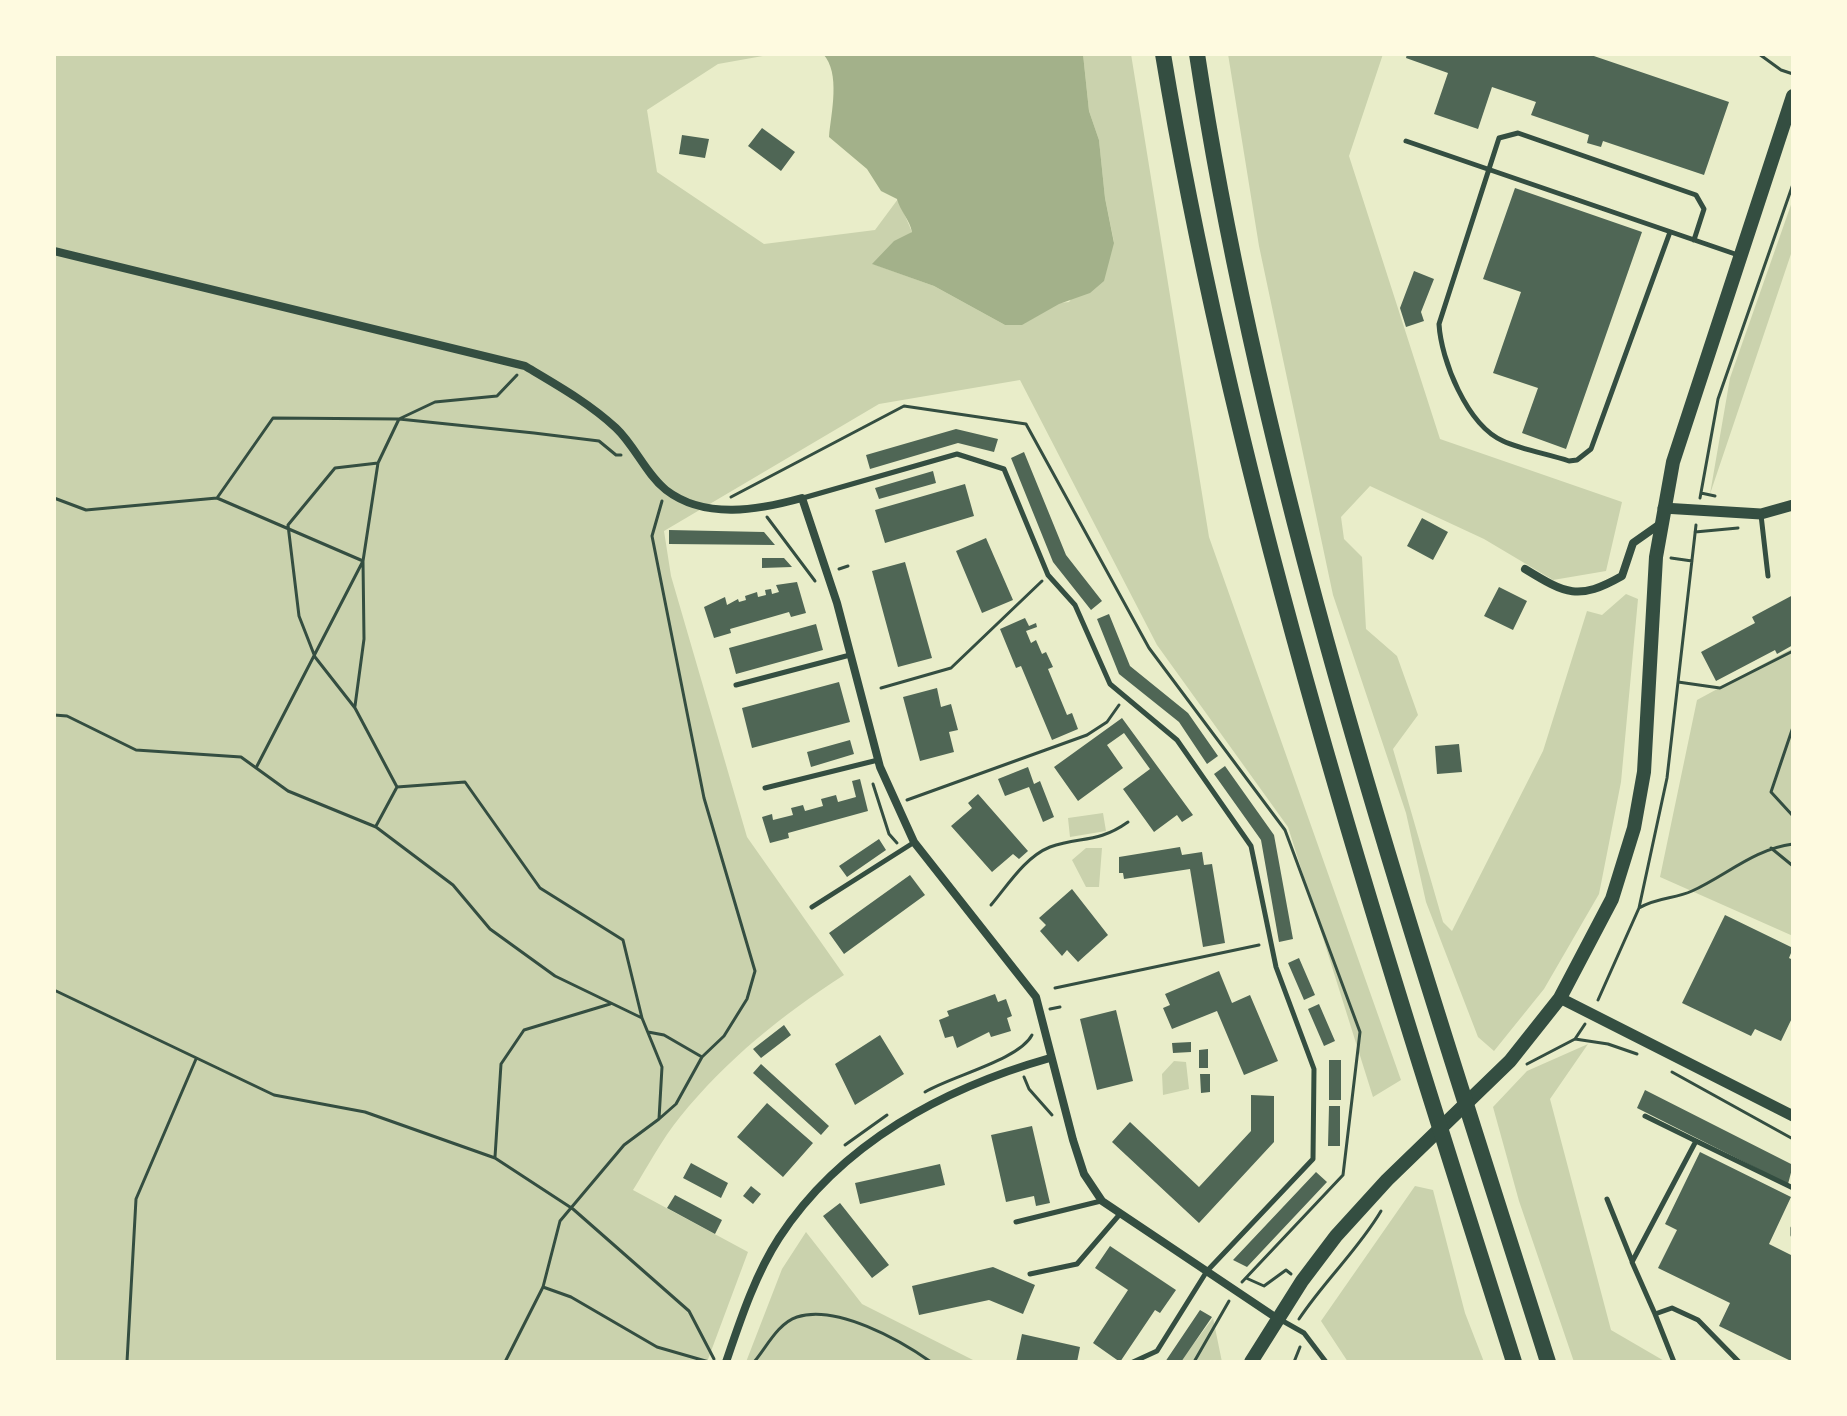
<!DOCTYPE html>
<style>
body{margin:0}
#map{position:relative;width:1847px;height:1416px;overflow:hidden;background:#e9edc9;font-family:Ubuntu,sans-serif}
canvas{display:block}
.frame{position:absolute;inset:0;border:56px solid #fefae0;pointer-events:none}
</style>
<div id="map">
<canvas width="1847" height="1416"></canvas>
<div class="frame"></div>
</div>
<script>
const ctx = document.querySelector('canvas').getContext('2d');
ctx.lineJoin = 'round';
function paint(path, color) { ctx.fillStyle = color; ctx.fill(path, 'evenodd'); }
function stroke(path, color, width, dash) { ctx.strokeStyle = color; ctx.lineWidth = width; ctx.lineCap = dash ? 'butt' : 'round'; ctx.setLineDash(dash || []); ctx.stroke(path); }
paint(new Path2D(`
 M54 54H774L718 64 647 110 657 172 764 244 875 230 898 199 912 232 873 264 934 286 1005 325H1021L1059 303 1069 302 1114 242 1105 198 1099 140 1089 111 1083 54H1131L1209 537 1401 1080 1373 1097 1288 827 1157 645 1020 380 879 404 664 531 671 576 747 837 844 975C782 1015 727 1059 680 1117 662 1139 648 1166 633 1190L748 1252 707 1362H54Z
 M1228 54H1383L1349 156 1440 439 1622 502 1606 571 1553 580 1484 539 1370 486 1341 517 1344 539 1362 557 1366 629 1397 656 1418 715 1393 749 1443 922 1452 931 1543 751 1587 611 1602 615 1626 594 1638 599 1621 782 1599 894 1544 989 1494 1051 1478 1037 1426 902 1406 813 1333 595 1259 246Z
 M1793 199V248L1710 494 1730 378Z
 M1793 648V936L1660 877 1697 700Z
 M1103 813 1106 831 1070 837 1068 818Z
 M1086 848H1102L1099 887H1086L1072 860Z
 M1588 1044 1550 1099 1611 1330 1666 1362H1574L1519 1201 1493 1107 1527 1071Z
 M1174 1061 1186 1062 1189 1089 1163 1095 1162 1074Z
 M1415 1186 1433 1190 1465 1313 1484 1362H1348L1321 1321Z
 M806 1232 862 1304 977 1362H746L782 1269Z
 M1213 1318 1222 1362H1180Z`), '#cad2ad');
paint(new Path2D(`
 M823 54H1083L1089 111 1099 140 1105 198 1114 243 1104 281 1090 293 1059 304 1022 325H1005L934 286 872 264 894 241 912 232C910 220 900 211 897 199L881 191 867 169 829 137C831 113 841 73 823 54Z`), '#a3b18a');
paint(new Path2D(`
 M1407 54H1588L1729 102 1704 175 1603 141 1601 147 1587 143 1589 135 1531 115 1536 102 1492 87 1478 129 1434 114 1448 73 1406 58Z
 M762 128 795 152 781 171 748 146Z
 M682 135 709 139 705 158 679 154Z
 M1515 188 1642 232 1566 449 1522 433 1538 388 1493 373 1521 292 1483 279Z
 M1414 271 1434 279 1421 312 1424 321 1406 327 1400 308Z
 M956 429 998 439 994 452 958 443 870 469 866 455Z
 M1024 452 1066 555 1102 601 1091 610 1053 562 1011 458Z
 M933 471 936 483 879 499 875 488Z
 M965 484 974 516 885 543 875 510Z
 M1422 518 1448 532 1433 560 1407 546Z
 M669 530 764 532 775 545 669 544Z
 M986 538 1013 600 982 613 956 551Z
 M762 558H784L792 567 762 568Z
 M905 562 932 658 898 667 872 571Z
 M797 582 806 613 791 617 789 612 730 629 731 633 714 638 704 607 725 597 727 605 738 599 739 602 746 600 745 596 757 592 758 597 766 595 765 590 771 589 772 594 779 592 776 585Z
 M1499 587 1527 601 1513 630 1484 616Z
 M1793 595V645L1777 654 1775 650 1716 681 1701 652 1755 623 1752 617Z
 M1109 614 1130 666 1188 713 1218 756 1207 764 1179 722 1119 674 1097 619Z
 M1025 618 1029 626 1036 623 1037 627 1026 631 1031 643 1036 640 1042 654 1046 652 1053 667 1048 669 1067 715 1072 713 1078 729 1052 740 1021 666 1016 668 1000 629Z
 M816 624 823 650 736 674 729 648Z
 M839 682 850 722 752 748 742 708Z
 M937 688 941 707 951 704 958 730 949 732 954 752 920 761 903 697Z
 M1122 718 1193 815 1182 822 1177 815 1154 832 1123 789 1150 769 1124 733 1107 745 1123 768 1078 801 1054 767Z
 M850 740 854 754 811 767 807 752Z
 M1459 744 1462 772 1437 774 1435 746Z
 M1225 766 1274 835 1293 939 1279 942 1261 840 1214 774Z
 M1028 767 1034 784 1040 781 1054 817 1043 822 1029 787 1005 796 998 779Z
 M860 779 868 811 788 833 789 838 770 843 762 817 772 814 773 820 793 815 791 808 803 805 805 811 823 806 821 799 836 795 838 802 856 797 852 781Z
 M978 794 1028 851 1019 859 1013 854 992 872 951 826 972 808 968 803Z
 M879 839 886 850 847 877 839 866Z
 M1180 847 1182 855 1202 852 1204 865 1212 864 1225 943 1203 947 1190 869 1124 879 1123 873H1119V857Z
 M910 875 925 895 844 954 829 933Z
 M1072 889 1108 935 1078 962 1067 950 1062 956 1040 931 1046 925 1039 918Z
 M1725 915 1793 948 1789 958 1793 960V1016L1781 1041 1755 1029 1751 1036 1682 1003Z
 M1299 958 1315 995 1304 1000 1288 963Z
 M1219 971 1232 1003 1250 995 1278 1061 1244 1075 1217 1011 1172 1029 1163 1008 1170 1005 1165 994Z
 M995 994 998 1002 1006 999 1012 1016 1007 1018 1011 1031 991 1037 989 1032 957 1048 953 1036 945 1038 939 1020 949 1016 947 1011Z
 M1319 1004 1335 1041 1324 1046 1308 1009Z
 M1116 1010 1133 1081 1097 1090 1080 1019Z
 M784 1025 791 1035 761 1058 753 1049Z
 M880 1035 904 1074 855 1105 835 1064Z
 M1191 1042V1052L1173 1053 1172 1043Z
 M1208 1049V1068H1199V1050Z
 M1329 1060H1341V1100H1329Z
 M761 1064 829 1126 821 1135 753 1073Z
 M1200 1074H1210V1092L1201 1093Z
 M1645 1090 1793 1165 1788 1184 1637 1108Z
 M1251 1095 1274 1096V1142L1199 1223 1112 1142 1130 1122 1199 1187 1251 1131Z
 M767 1103 813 1143 783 1177 737 1137Z
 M1329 1106H1340V1146H1328Z
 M1032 1126 1050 1203 1036 1206 1034 1196 1006 1202 991 1135Z
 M1700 1152 1791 1197 1769 1244 1793 1256V1362L1719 1326 1730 1303 1658 1268 1677 1230 1665 1224Z
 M691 1163 728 1183 721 1198 683 1178Z
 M940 1164 945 1185 860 1204 855 1183Z
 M1316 1172 1327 1182 1247 1267 1233 1260Z
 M751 1186 761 1194 753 1204 743 1196Z
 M675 1195 722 1220 715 1234 667 1208Z
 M840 1203 889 1265 872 1278 823 1216Z
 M1110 1246 1176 1290 1160 1313 1155 1310 1120 1362 1093 1343 1128 1290 1095 1268Z
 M993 1267 1035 1285 1023 1314 989 1300 919 1315 912 1286Z
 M1200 1310 1212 1317 1181 1362H1165Z
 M1022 1334 1080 1347 1077 1362H1016Z`), '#4f6655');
stroke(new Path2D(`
 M1759 54 1781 70 1793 74
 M517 375 497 396 435 402 399 419 378 463 335 468 288 525 299 616 315 657 355 708 397 787 465 782 540 888 623 940 642 1018
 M1701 493 1715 496
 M731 497 904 406 1026 424 1149 648 1285 830 1360 1032 1343 1175 1242 1282
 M54 498 86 510 217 498 363 561 257 766
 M217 498 273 418 399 419 534 433 599 441 616 455H621
 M1700 498 1718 399 1793 184
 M767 517 815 581
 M1695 532 1738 528
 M1671 558 1692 561
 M839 569 848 566
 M1678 682 1720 688 1793 651
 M881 688 951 668 1042 581
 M355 706 364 639 363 561 378 463
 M54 715 67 716 136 750 241 757 288 791 376 827 453 885 490 929 555 976 642 1018 662 1067 659 1119 624 1145 560 1221 543 1287 505 1362
 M1793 727 1771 792 1793 816
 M873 784 889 834 897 843
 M907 800 1087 735 1107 722 1119 705
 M376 826 397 787
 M1771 848 1793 866
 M991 905C1008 885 1025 857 1050 847 1080 836 1097 844 1128 822
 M1639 908C1657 897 1675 899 1692 891 1727 875 1754 849 1793 844
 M1055 988 1259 945
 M54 990 274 1095 365 1112 495 1158 573 1209 689 1311 714 1359
 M1598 1000 1639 908 1667 778 1696 525
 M1050 1009 1060 1007
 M648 1032 664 1035 702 1057
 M1575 1039 1608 1044 1637 1054
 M1527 1064 1575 1039 1585 1024
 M1672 1072 1793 1139
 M1024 1077 1029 1089 1052 1115
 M925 1092C951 1076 1019 1060 1032 1035
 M659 1119 676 1104 702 1057 724 1036 747 999 755 971 704 798 652 536 662 501
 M845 1145 887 1115
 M495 1157 501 1064 524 1030 610 1004
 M1246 1278 1264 1286 1286 1270 1291 1274
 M543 1287 571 1297 657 1347 709 1362
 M1299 1319C1324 1281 1358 1250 1381 1211
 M127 1362 136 1199 196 1059
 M754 1362C766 1348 778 1323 797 1317 836 1304 900 1340 931 1362
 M1194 1362 1229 1301
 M1294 1362 1300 1347`), '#344e41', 3);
stroke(new Path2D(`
 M1406 141 1738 255
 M1670 232 1591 449 1577 460 1569 461C1548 454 1523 450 1503 441 1467 425 1441 360 1439 324L1499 138 1518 133 1696 195 1704 209 1694 240
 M803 498 957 454 1004 469 1048 575 1075 605 1110 684 1177 740 1251 846 1276 967 1314 1069 1313 1159 1207 1271 1157 1351 1133 1362
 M1761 515 1768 576
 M736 685 850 655
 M765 788 878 760
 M812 907 913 843
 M1645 1116 1696 1141
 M1607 1199 1632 1261
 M1016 1222 1101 1201
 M1793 1228V1235
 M1030 1274 1077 1264 1120 1214
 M1655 1314 1674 1362
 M1281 1320 1304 1333 1326 1362
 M1739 1362 1698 1320 1672 1308 1655 1314 1632 1262 1696 1141 1793 1188`), '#344e41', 5);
stroke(new Path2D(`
 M54 251 525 366C557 385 589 403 616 428 635 446 646 474 666 490 705 520 759 510 802 498L837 603 880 767 914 842 1036 997 1073 1140 1084 1174 1102 1201 1278 1319
 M1525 569C1566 594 1578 601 1622 576L1633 543 1660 524
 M726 1362C740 1321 755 1275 779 1238 841 1143 944 1088 1050 1058`), '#344e41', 8);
stroke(new Path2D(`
 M1663 508 1761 514 1793 505
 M1560 998 1793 1116`), '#344e41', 11);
stroke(new Path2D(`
 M1251 1362 1302 1281 1336 1236 1387 1180 1510 1061 1560 998 1612 899 1634 828 1644 772 1656 557 1673 462 1793 96`), '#344e41', 14);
stroke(new Path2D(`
 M1163 54C1237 500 1378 932 1514 1362
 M1197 54C1265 501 1412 932 1548 1362`), '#344e41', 16);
</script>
